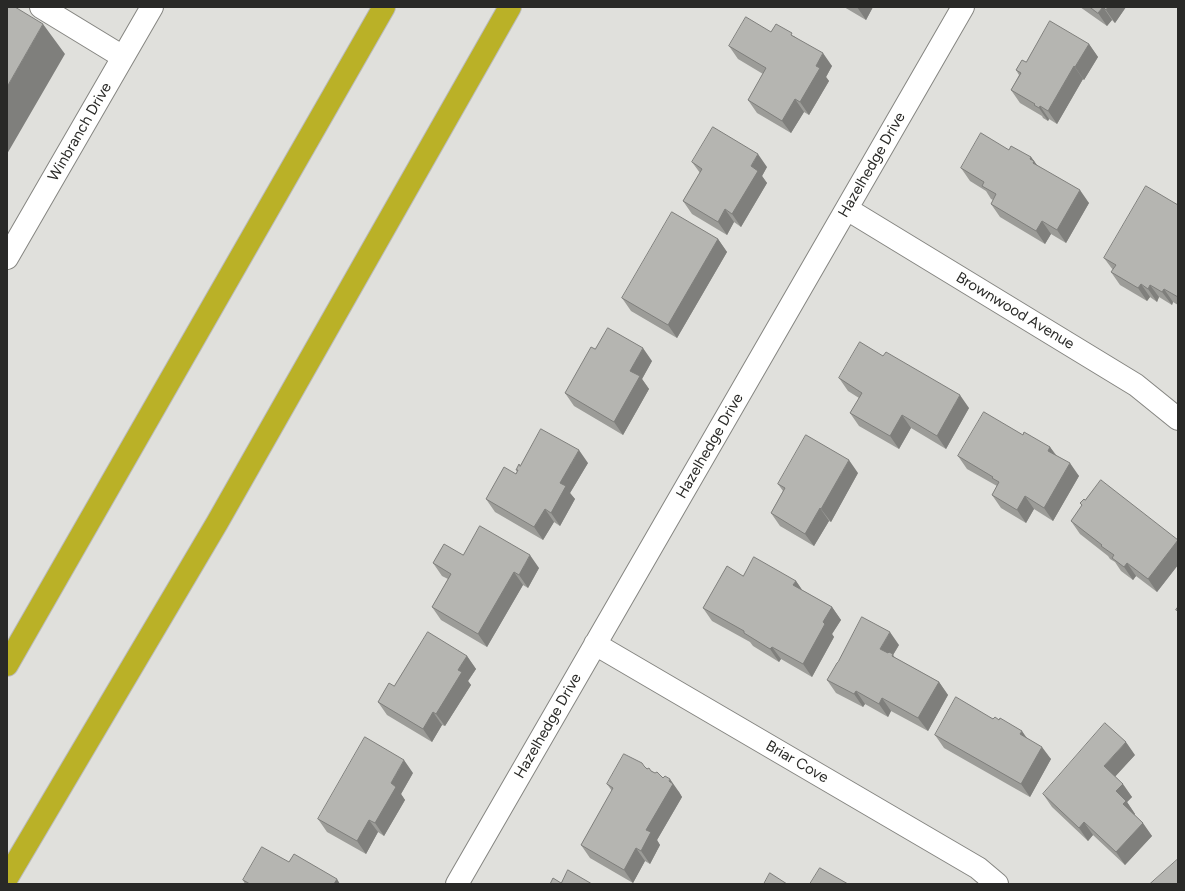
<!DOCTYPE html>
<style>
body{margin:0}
#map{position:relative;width:1185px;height:891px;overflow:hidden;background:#e0e0dc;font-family:Figtree,sans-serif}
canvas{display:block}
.frame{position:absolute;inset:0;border:8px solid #292927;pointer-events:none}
</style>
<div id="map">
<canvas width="1185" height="891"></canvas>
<div class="frame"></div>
</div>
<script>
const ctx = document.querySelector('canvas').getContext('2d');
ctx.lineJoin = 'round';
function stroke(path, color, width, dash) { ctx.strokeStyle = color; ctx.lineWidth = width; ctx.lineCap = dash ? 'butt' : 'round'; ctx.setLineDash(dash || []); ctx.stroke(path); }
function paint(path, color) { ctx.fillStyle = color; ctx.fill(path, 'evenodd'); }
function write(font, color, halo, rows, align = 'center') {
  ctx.font = font + ' Figtree,sans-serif'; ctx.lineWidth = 3.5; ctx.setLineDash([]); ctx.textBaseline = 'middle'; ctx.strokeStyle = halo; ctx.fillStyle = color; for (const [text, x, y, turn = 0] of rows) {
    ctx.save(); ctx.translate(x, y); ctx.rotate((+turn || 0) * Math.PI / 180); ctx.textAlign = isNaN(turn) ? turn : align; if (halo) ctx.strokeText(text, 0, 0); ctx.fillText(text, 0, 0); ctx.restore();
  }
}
const minor = new Path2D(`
 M41 7 123 57
 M847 209 1136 385 1178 419
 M7 258 152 7
 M595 644 978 868 997 884
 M457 884 963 7`);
const highway = new Path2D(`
 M7 665 384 7
 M7 878 217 523 510 7`);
stroke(minor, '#858581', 24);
stroke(highway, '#bbbbba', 24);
stroke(minor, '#fff', 22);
stroke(highway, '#bab127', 22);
paint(new Path2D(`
 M844 7H873L866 20Z
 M1080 7H1126L1115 23 1112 20 1107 26Z
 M771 32 794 36 832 66 826 77 829 81 809 115 804 112 791 133 757 113 748 100 763 74 738 59 729 46Z
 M1089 44 1098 57 1084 80 1083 79 1057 124 1049 119 1048 121 1043 118 1042 116 1020 103 1011 90 1019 75 1016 70 1026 62Z
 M1009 150 1031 157 1037 165 1089 203 1066 243 1051 234 1045 244 1000 217 991 204 993 200 991 199 986 191 970 181 961 168Z
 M692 162 767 167 762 176 767 183 741 227 734 222 727 235 692 214 683 201 700 173Z
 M1178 205V305L1173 302 1172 305 1159 297 1157 302 1150 297 1147 301 1120 285 1111 272 1113 270 1104 258Z
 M718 239 727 252 677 338 631 311 622 298Z
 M595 349 652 361 642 379 649 389 623 435 574 406 565 393Z
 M839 378 969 408 946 449 911 428 899 449 859 426 850 413 859 398 848 391Z
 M1023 435 1050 447 1057 456 1079 476 1053 521 1034 509 1026 523 1001 508 992 495 997 486 967 469 958 456Z
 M588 463 570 493 575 499 560 526 554 522 543 540 495 512 486 499 516 474 517 471 516 470 520 466Z
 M858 473 831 522 829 521 814 546 780 526 771 513 783 491 778 484Z
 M1080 503 1178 540V565L1157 592 1136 576 1133 580 1121 571 1115 562 1110 559 1108 556 1080 534 1071 521 1082 506Z
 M463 555 539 568 528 588 523 585 487 647 441 620 432 607 448 579 442 576 433 563Z
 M796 581 802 590 832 607 841 620 832 634 834 637 812 677 781 659 779 662 753 646 750 642 712 621 703 608Z
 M899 645 893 655 894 657 939 682 948 695 928 731 891 711 888 717 865 704 863 707 836 693 827 680Z
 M467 656 476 669 468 681 471 685 445 726 442 725 432 742 387 715 378 702 394 686Z
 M993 719 1026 737 1051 759 1030 797 944 748 935 735Z
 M1135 755 1115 776 1132 797 1127 802 1135 814V815L1152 836 1125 865 1093 835 1088 841 1052 807 1043 794Z
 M645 767 663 778 679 792 682 797 657 840 660 845 650 864 645 861 633 883 590 858 581 845 612 791 607 784Z
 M413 773 401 794 405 800 384 836 378 832 366 854 327 832 318 819Z
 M289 862 340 884H245L243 880Z`), '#9c9c98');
paint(new Path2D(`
 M857 7H873L866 20Z
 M1103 7 1112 20 1107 26 1098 13Z
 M1108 7H1126L1115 23 1106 10Z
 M43 24 65 54 7 154V87Z
 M1089 44 1098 57 1084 80 1075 67Z
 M823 53 832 66 826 77 829 81 809 115 800 102 816 66Z
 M1074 66 1083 79 1057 124 1048 111Z
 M795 99 804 112 791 133 782 121Z
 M1040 106 1049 119 1048 121 1039 108Z
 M758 154 767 167 762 176 767 183 741 227 732 214 751 166Z
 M1031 157 1034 161 1043 174 1042 176 1030 159Z
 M1080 190 1089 203 1066 243 1057 230Z
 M725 209 734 222 727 235 718 222Z
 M1042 221 1051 234 1045 244 1036 231Z
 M718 239 727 252 677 338 668 325Z
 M1141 284 1150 297 1147 301 1138 288Z
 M1150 285 1159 297 1157 302 1148 289Z
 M1164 289 1173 302 1172 305 1162 292Z
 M643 348 652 361 642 379 649 389 623 435 614 422 630 371Z
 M960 395 969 408 946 449 937 436Z
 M902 415 911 428 899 449 890 436Z
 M1050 447 1059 460 1048 451Z
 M579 450 588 463 570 493 575 499 560 526 551 513 560 483Z
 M849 460 858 473 831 522 821 509Z
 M1070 463 1079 476 1053 521 1044 508Z
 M1025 496 1034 509 1026 523 1017 510Z
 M820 508 829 521 814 546 805 534Z
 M545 509 554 522 543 540 534 527Z
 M1178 540V565L1157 592 1148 579Z
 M530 555 539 568 528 588 519 575Z
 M1127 563 1136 576 1133 580 1124 567Z
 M514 572 523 585 487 647 478 634Z
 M796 581 805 594 793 585Z
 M832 607 841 620 832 634 834 637 812 677 803 664 823 622Z
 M890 632 899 645 893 655 902 667 880 649Z
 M772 647 781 659 779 662 770 649Z
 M467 656 476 669 468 681 471 685 445 726 436 714 458 670Z
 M939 682 948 695 928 731 918 718Z
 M856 691 865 704 863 707 854 694Z
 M882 698 891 711 888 717 879 704Z
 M433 712 442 725 432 742 423 729Z
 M1022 731 1031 744 1020 734Z
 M1126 742 1135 755 1113 779 1104 766Z
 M1042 747 1051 759 1030 797 1021 784Z
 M404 760 413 773 401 794 405 800 384 836 375 823 391 783Z
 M670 779 679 792 682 797 657 840 660 845 650 864 641 851 646 830Z
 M1123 784 1132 797 1127 802 1135 814 1133 817 1123 804 1116 791Z
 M369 820 378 832 366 854 357 841Z
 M1084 822 1093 835 1088 841 1079 828Z
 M1143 823 1152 836 1125 865 1116 852Z
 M636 848 645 861 633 883 624 870Z
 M337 879 340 884H334Z`), '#7f7f7c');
const building = new Path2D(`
 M7 7H15L43 24 7 87Z
 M1090 7H1108L1106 10 1103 7 1098 13Z
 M746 17 771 32 776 24 792 33 791 35 823 53 816 66 820 68 800 102 795 99 782 121 748 100 766 68 729 46Z
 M1050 21 1089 44 1075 67 1074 66 1048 111 1040 106 1039 108 1034 105 1035 104 1011 90 1021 73 1016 70 1022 60 1026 62Z
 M713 127 758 154 751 166 758 171 732 214 725 209 718 222 683 201 702 169 692 162Z
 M981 133 1009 150 1011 146 1031 157 1030 159 1034 161 1033 163 1080 190 1057 230 1042 221 1036 231 991 204 996 194 982 186 984 182 961 168Z
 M1146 186 1178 205V297L1164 289 1162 292 1150 285 1148 289 1141 284 1138 288 1111 272 1116 265 1104 258Z
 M672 212 718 239 668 325 622 298Z
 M608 328 643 348 630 371 640 376 614 422 565 393 591 347 595 349Z
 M860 342 883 356 886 352 960 395 937 436 902 415 890 436 850 413 862 393 839 378Z
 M984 412 1023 435 1024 432 1050 447 1048 451 1070 463 1044 508 1025 496 1017 510 992 495 999 482 992 478 993 477 958 456Z
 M541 429 579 450 560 483 566 486 551 513 545 509 534 527 486 499 504 467 516 474 518 470H516L519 464 520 466Z
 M806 435 849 460 821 509 820 508 805 534 771 513 785 488 778 484Z
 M1101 480 1178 540 1148 579 1127 563 1124 567 1112 558 1114 555 1101 546 1102 545 1071 521 1082 505 1080 503 1084 499 1085 500Z
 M480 526 530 555 519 575 514 572 478 634 432 607 451 574 433 563 444 544 463 555Z
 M754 557 796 581 793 585 832 607 823 622 825 624 803 664 772 647 770 649 744 633V631L703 608 727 566 743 576Z
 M1178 607V611L1176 610Z
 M862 617 890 632 880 649 888 653 889 652 893 654 892 656 939 682 918 718 882 698 879 704 856 691 854 694 827 680 837 663 838 662Z
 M428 632 467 656 458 670 462 672 436 714 433 712 423 729 378 702 389 683 394 686Z
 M956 697 993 719 995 717 999 720 1000 718 1022 731 1020 734 1042 747 1021 784 935 735Z
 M1105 723 1126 742 1104 766 1123 784 1116 791 1126 801 1123 804 1143 823 1116 852 1084 822 1079 828 1043 794Z
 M365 737 404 760 391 783 396 787 375 823 369 820 357 841 318 819Z
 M624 754 642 763 644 766 647 769 649 768 651 771 655 773 657 772 663 778 665 776 670 779 669 781 673 784 646 830 651 832 641 851 636 848 624 870 581 845 613 788 607 784Z
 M262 847 289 862 294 854 337 879 334 884H250L243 880Z
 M1178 859V884H1150Z
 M820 868 848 884H810Z
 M568 870 592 884H550L553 878 561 883Z
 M770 873 787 884H764Z`);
paint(building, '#b5b5b1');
stroke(building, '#7f7f7c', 1);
write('15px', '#292927', '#fffffe', [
 ["Winbranch Drive",80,132,-60],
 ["Hazelhedge Drive",872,165,-60],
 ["Brownwood Avenue",1015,311,31],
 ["Hazelhedge Drive",710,446,-60],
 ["Hazelhedge Drive",548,726,-60],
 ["Briar Cove",797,762,30]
]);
</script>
